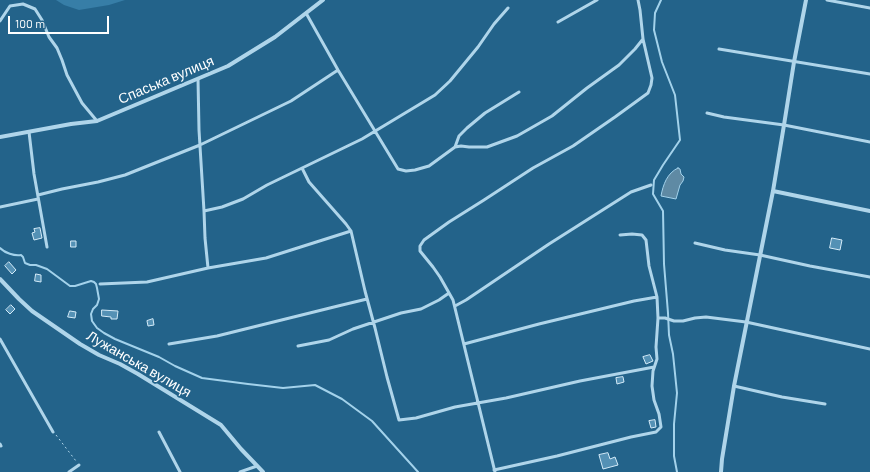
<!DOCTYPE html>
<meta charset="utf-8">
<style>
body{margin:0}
#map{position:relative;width:870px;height:472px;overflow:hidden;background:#23638a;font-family:Barlow,sans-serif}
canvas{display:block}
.scale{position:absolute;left:8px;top:16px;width:101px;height:18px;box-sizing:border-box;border:2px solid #fff;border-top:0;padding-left:5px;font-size:12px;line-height:14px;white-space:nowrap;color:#fff;-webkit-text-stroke:3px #23638a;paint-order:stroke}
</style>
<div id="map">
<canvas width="870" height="472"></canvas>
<div class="scale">100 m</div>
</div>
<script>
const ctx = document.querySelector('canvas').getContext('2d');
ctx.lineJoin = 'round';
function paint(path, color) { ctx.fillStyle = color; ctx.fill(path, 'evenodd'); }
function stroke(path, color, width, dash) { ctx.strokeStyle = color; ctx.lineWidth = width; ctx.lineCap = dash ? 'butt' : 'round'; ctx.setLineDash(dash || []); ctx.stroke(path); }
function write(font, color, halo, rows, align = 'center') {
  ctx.font = font + ' Barlow,sans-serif'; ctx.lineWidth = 3.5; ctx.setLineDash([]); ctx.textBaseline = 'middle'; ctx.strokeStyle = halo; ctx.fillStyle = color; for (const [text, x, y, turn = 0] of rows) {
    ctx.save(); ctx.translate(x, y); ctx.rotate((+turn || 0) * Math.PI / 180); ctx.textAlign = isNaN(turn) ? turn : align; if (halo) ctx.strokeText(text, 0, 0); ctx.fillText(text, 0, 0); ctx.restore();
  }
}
paint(new Path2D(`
 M56 0H125L109 5 79 10 64 5Z`), '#377ea7');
const water = new Path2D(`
 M678 168 680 169 681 174 684 177 683 181 680 185 676 199 661 196C663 185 667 173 678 168Z`);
paint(water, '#5f8aa4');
stroke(water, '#a3d2eb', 1);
stroke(new Path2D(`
 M661 0 655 13 654 30 662 62 675 95 680 140 663 165 654 180 653 194 663 211 664 264 668 313 669 335 673 354 677 393 674 424V456L677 472
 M0 248C5 253 14 256 21 255L23 257 25 263 30 265H36L47 269 70 286H75L91 281 94 282 96 284 97 288 99 299 97 305 93 309 91 314 92 321 97 328 104 333 115 339 159 357 175 366 202 378 248 384 283 388 315 385 342 399 372 421 418 472`), '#a3d2eb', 2);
const building = new Path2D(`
 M40 228 42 238 34 240 32 233 35 232 34 229Z
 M832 238 842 240 840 250 830 248Z
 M71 241H76V247H71Z
 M9 262 16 270 12 274 5 266Z
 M36 274 41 275V282L35 281Z
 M11 305 15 309 10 314 6 310Z
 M102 310 118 311 117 319H111V317L102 316Z
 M70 311 76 312 75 318 68 317Z
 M153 319 154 325 148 326 147 321Z
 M650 355 653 361 646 364 643 357Z
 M623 377 624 382 617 384 616 378Z
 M655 420 656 427 651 428 649 421Z
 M608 453 610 459 615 457 618 465 603 469 599 455Z`);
paint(building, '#5491b5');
stroke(building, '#d4ebf8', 1);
stroke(new Path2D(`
 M56 435 76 461`), '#afd5ea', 1, [2, 3]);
stroke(new Path2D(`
 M827 0 870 8
 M306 13 338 70 398 169 406 171 415 170 429 166 455 147 461 146 469 147H487L517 136 552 116 587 88 619 65 635 49 643 39
 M0 21 10 6 23 4 35 9 42 20 49 37 57 48 62 60 67 75 82 103 97 121
 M558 22 597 0
 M719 49 870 74
 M198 79 199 130 204 211 205 238 208 268
 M707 113 724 117 784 125 870 142
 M29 132 34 174 47 247
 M455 147 459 136 467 128 485 113 519 92
 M302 168 309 182 346 224 351 231 365 291 375 328 387 377 399 420 416 418 455 407 506 398 580 381 654 367
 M38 195 62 189 98 182 125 175 200 145 291 101 338 70
 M0 207 38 199
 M204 211 222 207 243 199 267 185 362 139 435 95 450 81 478 47 494 24 508 8
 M695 243 725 250 760 255 810 266 870 277
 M100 284 147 282 208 268 266 258 351 231
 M455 306 466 300 549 244 631 192 651 185
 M658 318H665L674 321H683L695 318 706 317 746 322 870 349
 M0 339 53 432
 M169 344 217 336 338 306 367 299
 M464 344 539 324 634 301 657 297
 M298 346 329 340 353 329 401 313 421 309 439 300 449 293
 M734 386 782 397 825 404
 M159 432 180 472
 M0 444 1 446
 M494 470 557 456 631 437 656 432 661 427 659 414 654 400 652 386 653 371 657 359 656 347 658 318 657 297 649 266 646 240 642 235 632 234 620 235
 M69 472 79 465
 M240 472 257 466
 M495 472 453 300 440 277 433 267 420 251V246L424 240 449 222 484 200 533 168 573 146 615 117 648 93 651 85 652 78 643 39 640 10 638 0`), '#afd5ea', 3);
stroke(new Path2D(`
 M0 137 71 124 97 121 228 66 275 37 323 0
 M773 191 870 211
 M0 279 19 299 32 311 80 344 99 355 120 364 138 374 221 425 241 449 263 472
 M721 472 722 459 734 386 773 191 784 125 794 62 806 0`), '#afd5ea', 4);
write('14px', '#fff', '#23638a', [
 ["Спаська вулиця",166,80,-23],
 ["Лужанська вулиця",139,364,30]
]);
</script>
